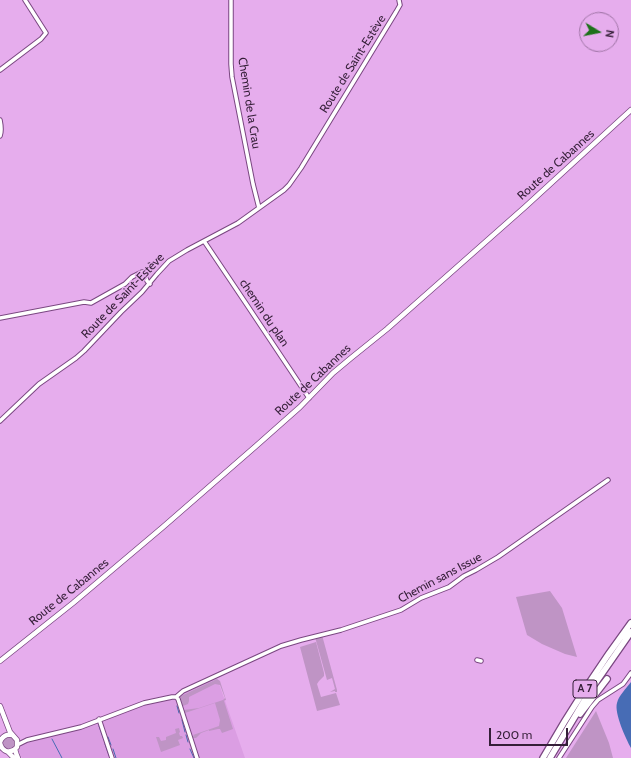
<!DOCTYPE html>
<meta charset="utf-8">
<style>
body{margin:0}
#map{position:relative;width:631px;height:758px;overflow:hidden;background:#e6aded;font-family:Cabin,sans-serif}
canvas{display:block}
.north{position:absolute;left:579px;top:12px;width:40px;height:40px;box-sizing:border-box;background:#e6aded;border:1px solid #9f74a5;border-radius:50%;rotate:100deg;font-size:11px;font-weight:700;line-height:16px;text-align:center;color:#351f38}
.north::after{content:'';display:block;margin:auto;width:14px;height:18px;background:#1d711a;clip-path:polygon(50% 0,100% 100%,50% 72%,0 100%)}
.scale{position:absolute;left:489px;top:728px;width:79px;height:18px;box-sizing:border-box;border:2px solid #351f38;border-top:0;padding-left:5px;font-size:12px;line-height:14px;white-space:nowrap;color:#351f38;-webkit-text-stroke:3px #e6aded;paint-order:stroke}
</style>
<div id="map">
<canvas width="631" height="758"></canvas>
<div class="north">N</div>
<div class="scale">200 m</div>
</div>
<script>
const ctx = document.querySelector('canvas').getContext('2d');
ctx.lineJoin = 'round';
function paint(path, color) { ctx.fillStyle = color; ctx.fill(path, 'evenodd'); }
function stroke(path, color, width, dash) { ctx.strokeStyle = color; ctx.lineWidth = width; ctx.lineCap = dash ? 'butt' : 'round'; ctx.setLineDash(dash || []); ctx.stroke(path); }
function write(font, color, halo, rows, align = 'center') {
  ctx.font = font + ' Cabin,sans-serif'; ctx.lineWidth = 3; ctx.setLineDash([]); ctx.textBaseline = 'middle'; ctx.strokeStyle = halo; ctx.fillStyle = color; for (const [text, x, y, turn = 0] of rows) {
    ctx.save(); ctx.translate(x, y); ctx.rotate((+turn || 0) * Math.PI / 180); ctx.textAlign = isNaN(turn) ? turn : align; if (halo) ctx.strokeText(text, 0, 0); ctx.fillText(text, 0, 0); ctx.restore();
  }
}
paint(new Path2D(`
 M217 678 245 758H22L19 752V747L21 745 28 741 85 726 133 709 170 699Z`), '#db9ee3');
paint(new Path2D(`
 M550 591 562 608 577 657 565 654 542 644 527 635 516 597Z
 M322 635 337 690V692H335V691L330 692 335 689 332 678 327 680 315 637Z
 M316 642 324 673V676L319 681 317 684 321 697 336 693 340 705 317 711 300 647Z
 M217 679 220 681 226 700 223 701H224L233 729 222 733 220 729H218L209 731V730L201 733 196 738H192L191 737 194 736 193 735 219 726 220 720 215 703 185 713 184 710 199 708 223 700 225 698 220 685 215 684 189 697V701L188 704 183 706H181L180 699 181 696Z
 M596 711 609 743 613 758H566Z
 M179 728 180 732 179 733 180 736H182L183 738 178 740 180 745 161 752 156 737H159L161 741 166 740V737L176 733 175 729Z
 M3 743a6 6 0 1 1 12 0a6 6 0 1 1-12 0Z`), '#bf94c5');
paint(new Path2D(`
 M631 682V748C626 739 614 713 617 703 619 695 626 689 631 682Z`), '#476cb5');
stroke(new Path2D(`
 M177 706 179 713
 M182 720 185 732
 M99 726 104 740
 M186 735 188 742
 M108 737 111 745
 M52 739 62 758
 M105 744 110 758
 M113 749 116 758
 M190 749 194 758`), '#476cb5', 1);
const minor = new Path2D(`
 M231 0V64L232 77 253 184 259 208
 M0 70 41 39 46 33 25 0
 M0 120C1 125 2 131 0 136
 M204 241 247 305 309 398
 M0 318 84 302 91 303 125 284 132 277 142 272H144L147 281 150 284
 M0 421 39 384 76 358 84 351 121 312 142 292 157 274 169 261 187 250 238 223 284 190 289 185 301 168 396 12 400 5 399 0
 M477 660 481 661
 M176 697 183 691 281 646 301 640 341 630 401 610 421 598 449 587 464 576 476 570 498 557 608 480
 M176 697 178 699 197 758
 M99 719 112 758
 M17 745 27 740 81 727 144 703 172 697H176
 M559 758 592 707 598 700 623 684 631 673`);
const major = new Path2D(`
 M0 661 73 603 163 527 256 446 300 407 333 373 351 358 387 329 525 207 631 110
 M0 706 10 732 17 740V747L14 750 8 752C3 750 0 747 0 742
 M0 742C2 737 6 734 12 735
 M15 749 16 753 18 758
 M8 752 14 758`);
const highway = new Path2D(`
 M580 714 607 679
 M543 758C570 711 599 666 631 623
 M550 758 592 688 631 632`);
stroke(minor, '#7a4781', 5.5);
stroke(major, '#7a4781', 6);
stroke(highway, '#7a4781', 8);
stroke(minor, '#fff', 3.5);
stroke(major, '#fff', 4.5);
stroke(highway, '#fff', 5.5);
for (const [x, y, w] of [
 [585,689,24]
]) { const box = new Path2D(); box.roundRect(x - w / 2, y - 9, w, 18, 3); ctx.fillStyle = '#e6aded'; ctx.fill(box); stroke(box, '#351f38', 1); }
write('bold 11px', '#351f38', null, [
 ["A 7",585,689]
]);
write('12px', '#351f38', '#e6aded', [
 ["Route de Saint-Estève",353,64,-58],
 ["Chemin de la Crau",249,103,81],
 ["Route de Cabannes",556,165,-42],
 ["Route de Saint-Estève",123,296,-46],
 ["chemin du plan",264,313,56],
 ["Route de Cabannes",313,380,-43],
 ["Chemin sans Issue",440,578,-28],
 ["Route de Cabannes",69,592,-39]
]);
</script>
